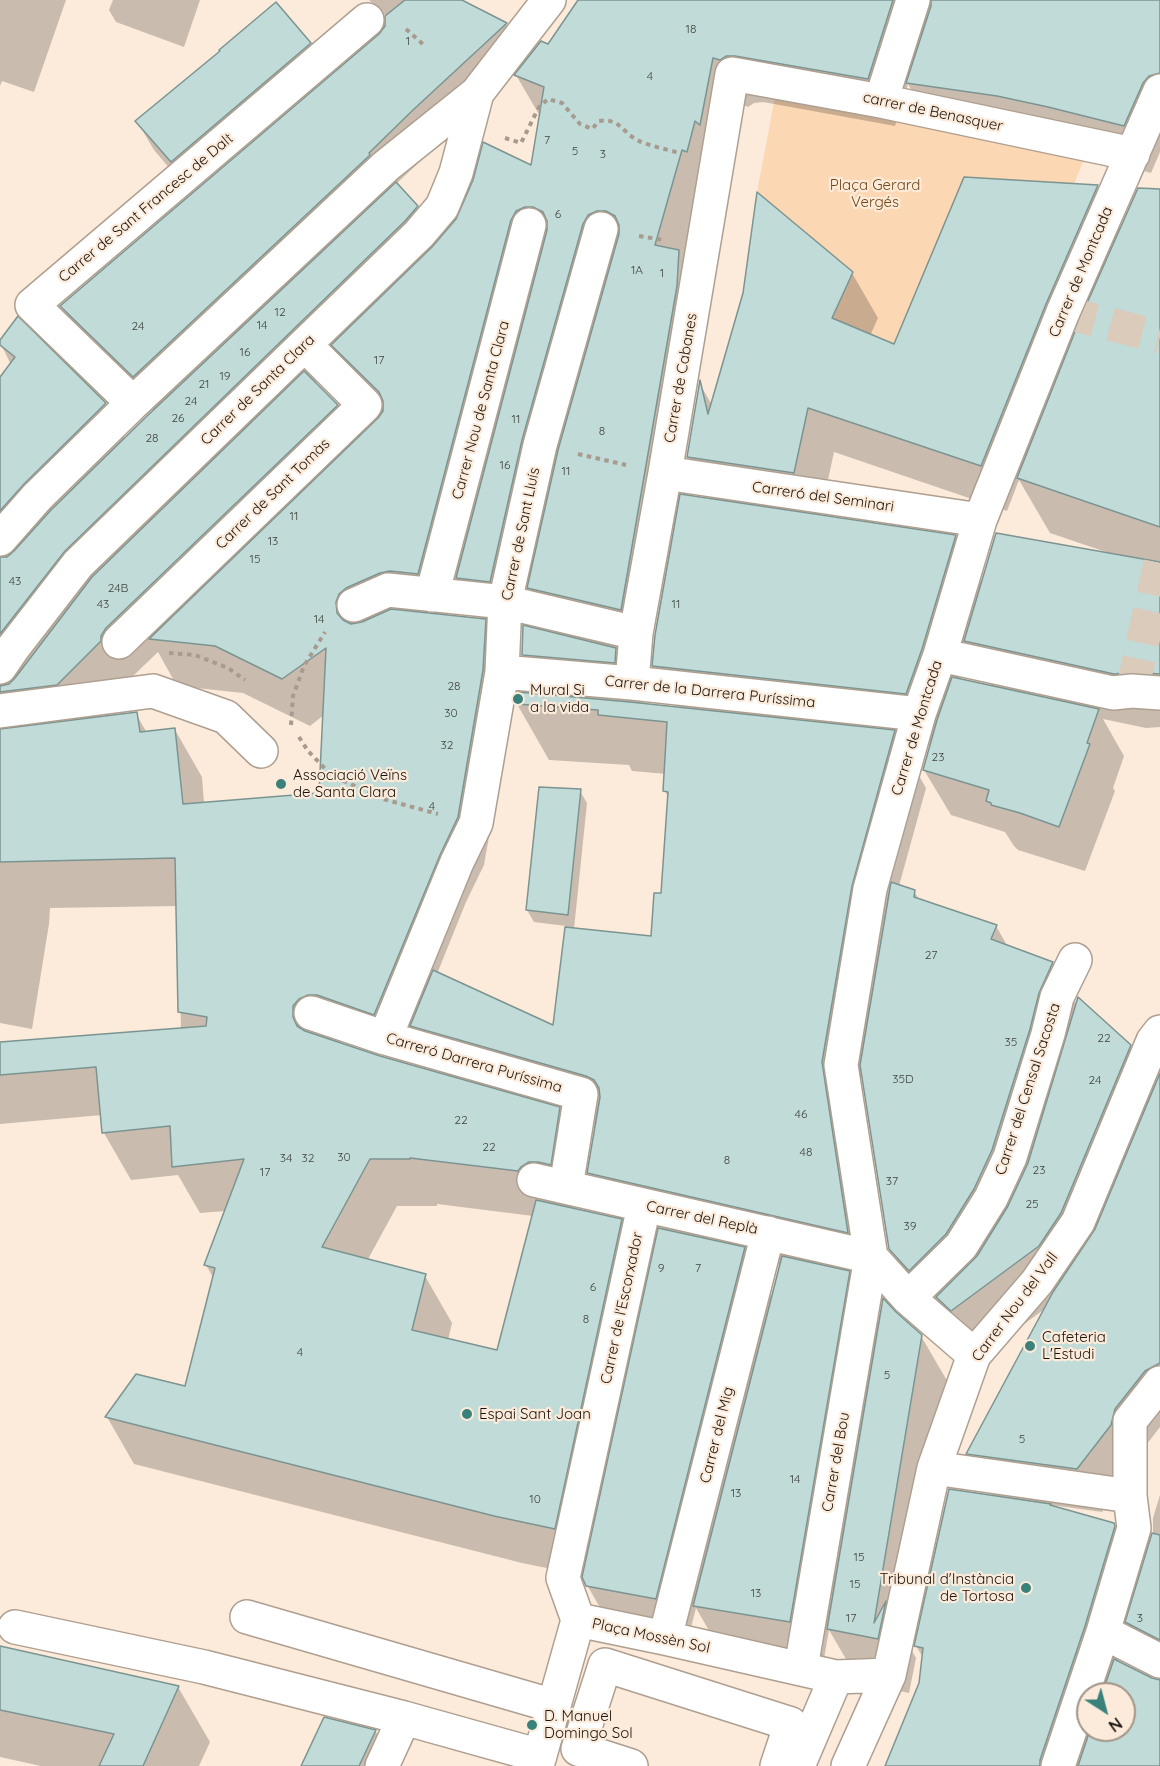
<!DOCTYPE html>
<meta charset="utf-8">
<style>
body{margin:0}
#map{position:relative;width:1160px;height:1766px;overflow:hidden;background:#fcebda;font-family:Quicksand,sans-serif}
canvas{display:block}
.north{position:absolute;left:1076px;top:1682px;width:60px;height:60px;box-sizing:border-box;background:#fcebda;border:2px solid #a19588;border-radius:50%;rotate:144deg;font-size:16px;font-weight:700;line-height:24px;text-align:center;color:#19130d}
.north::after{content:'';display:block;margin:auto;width:21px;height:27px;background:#3a817b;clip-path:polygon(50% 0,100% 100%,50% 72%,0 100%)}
</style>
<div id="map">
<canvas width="1160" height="1766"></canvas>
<div class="north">N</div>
</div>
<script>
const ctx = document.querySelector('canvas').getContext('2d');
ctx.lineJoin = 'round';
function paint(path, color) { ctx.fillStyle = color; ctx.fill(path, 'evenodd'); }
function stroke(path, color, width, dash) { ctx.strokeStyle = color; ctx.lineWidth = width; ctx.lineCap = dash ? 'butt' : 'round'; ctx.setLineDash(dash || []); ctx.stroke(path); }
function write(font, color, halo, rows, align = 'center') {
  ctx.font = font + ' Quicksand,sans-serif'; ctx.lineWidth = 4.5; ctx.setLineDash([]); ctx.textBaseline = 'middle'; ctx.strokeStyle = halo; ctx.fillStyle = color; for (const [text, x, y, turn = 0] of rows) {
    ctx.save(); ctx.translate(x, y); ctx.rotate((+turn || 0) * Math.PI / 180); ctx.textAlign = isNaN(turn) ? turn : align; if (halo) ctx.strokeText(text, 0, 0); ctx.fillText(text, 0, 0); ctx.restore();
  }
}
paint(new Path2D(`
 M775 97 1085 157 1074 184 964 177 894 344 832 318 853 272 757 192Z`), '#fcd7b4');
paint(new Path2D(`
 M0 0H66L34 92 2 81 0 86Z
 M113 0H200L184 47 116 22 109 10Z
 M369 0H448L466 4 506 24 527 61 548 46 579 0H1160V152L1151 173 1076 153 1025 143 935 130 908 84 895 126 763 102 754 103 748 107 740 104 648 657 615 649 644 699V705L678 708 654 666 713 501 688 457 700 384 712 405 852 273 878 318 870 336 895 346 1097 187 1122 229 1160 191V727L1146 728 1103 719 1124 756 1113 788 1115 791 1085 871 1018 850 1014 846 1005 832 951 815 924 770 931 746 900 742 926 788 899 886 914 891 920 901 996 926 1008 947 1052 963 1077 1006 1130 1046 1155 1090 1160 1077V1427L1140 1453 1136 1469 1102 1512 1051 1505V1507L1113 1524 1142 1573 1153 1534V1518L1160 1495V1675L1156 1673 1129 1626 1118 1662 1151 1679 1160 1681V1766H886L920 1684 924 1659 916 1646 993 1497 968 1454 1046 1308 979 1357 923 1306 890 1248 862 1071 854 1119V1282L880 1327 921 1336 953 1391 910 1647 916 1658 909 1693 860 1683 829 1630 821 1676 726 1660 696 1608 685 1650 617 1637 587 1585 658 1237 626 1230 648 1268 581 1575 522 1563 134 1464 107 1417 187 1388 214 1279 206 1265 226 1211 200 1213 178 1175 131 1180 104 1133 102 1115 0 1124V1043L181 1029 178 906 50 908 49 924 32 1029 0 1023V390L11 365 0 342 105 404 125 439 154 411 83 343 62 306 381 35 386 26 387 17ZM519 69 516 75 541 118 532 167 475 181 458 220 438 243 417 207 396 184ZM340 357 360 392 382 414 357 441 337 406 314 383ZM834 452 1007 511 1019 480 1050 533 1106 552V554L982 584 955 537 820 517ZM456 576 482 620 446 616ZM527 584 556 635 523 654 547 696 517 704 549 760 629 765 632 771 666 774 665 791 669 799 662 894 652 938 574 929 587 803 580 791 527 910 534 922 566 926 554 1028 437 974 466 902 484 865 510 718 512 667 487 625 517 628ZM969 647 982 669 992 687 959 680ZM158 652 177 686 243 693 310 726 324 715 321 794 204 803 202 777 175 730 147 733 136 714 97 719 127 688 128 684 133 676ZM1043 1003H1047L1070 1044 1068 1046ZM414 1029 440 1075 334 1042H345L401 1061ZM563 1115 596 1125 589 1173 616 1219 577 1211 586 1156ZM437 1204 533 1216 498 1352 448 1340 452 1323 425 1276 367 1261 397 1206H437ZM749 1258 781 1265 772 1298ZM1088 1694H1124V1730H1088Z
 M309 44 326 73 188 190 154 150 137 121Z
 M0 1648 178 1687 210 1742 199 1766H41L0 1757Z
 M324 1719 376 1732 395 1766H303Z`), '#0003');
const building = new Path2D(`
 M405 0H462L507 23 413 110 369 153 370 155 133 377 60 306 379 34 385 26V16Z
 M578 0H893L868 79 735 56H726L720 60 713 58 700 125 695 121 687 152 682 150 655 245 679 250 677 286 621 610 527 588 558 450 619 234V225L615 216 606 211H597L588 215 583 224 522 440 490 582 456 578 547 230V221L543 212 533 207H525L516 211 511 220 418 574 390 571 380 573 346 588 339 594 336 602 337 613 343 620 351 624 362 622 391 609 486 619 483 670 458 817 440 855 374 1015 317 995H308L299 999 293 1006V1017L297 1026 305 1031 380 1056 560 1107 551 1165 538 1162H529L521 1167 518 1171 410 1158V1159H370L322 1247 426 1274 412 1330 497 1350 536 1200 622 1219 555 1529 494 1516 105 1417 136 1374 185 1386 215 1268 204 1265 244 1159 172 1167 170 1126 102 1133 96 1067 0 1075V1042L206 1026 207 1017 178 1012 175 858 0 862V729L137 712 140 732 175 728 183 804 319 793 326 648 282 679 215 646 149 639 378 418 383 411V401L379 392 331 345 432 247 456 219 473 180 483 142 531 165 544 87 514 75 541 41 548 44Z
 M931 0H1160V73L1149 76 1143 83 1124 126 1048 107 997 96 906 83 931 6Z
 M276 2 311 43 171 162 135 121 220 51 219 50Z
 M964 177 1098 185 1046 304 981 466 808 408 794 473 687 457 700 380 708 414 743 293 757 192 853 272 832 318 894 344Z
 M396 182 418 206 405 221 65 551 0 634V557H7L14 551 51 510 146 417Z
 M1138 188 1160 189V527L1017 478 1080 319Z
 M18 316 106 403 24 484 0 511V377L15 357 0 345V340Z
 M304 371 338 405 106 628 101 636V641L57 685 0 692V686L9 684 15 678 92 577Z
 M680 494 956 535 922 649 906 694 652 666 655 635Z
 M996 533 1160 562V674L1133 672 1114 674 964 641Z
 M523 625 616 648 615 663 522 655Z
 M952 677 1099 709 1087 743 1090 744 1059 827 1020 813 991 805V803L986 801 989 790 923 770 937 720Z
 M518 692 630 702 895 730 852 886 822 1062 848 1233 587 1173 600 1097 599 1088 594 1080 586 1076 410 1026 433 970 553 1025 565 927 651 936 654 893H661L668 792 663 791 667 722 598 715V710L516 704Z
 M539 787 581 789 568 915 526 910Z
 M891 882 915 890 914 897 997 925 991 939 1053 962 1039 993 1030 1029 992 1150 974 1189 946 1234 909 1271 889 1249 860 1065Z
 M1078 997 1131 1045 1061 1213 1039 1246 951 1311 936 1297 977 1256 1008 1206 1028 1163Z
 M1160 1073V1363L1145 1371 1115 1409 1111 1425 1077 1469 966 1454 1053 1292 1095 1229Z
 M658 1228 745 1247 656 1599 586 1586 582 1577Z
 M782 1256 850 1271 790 1622 693 1606Z
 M883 1298 896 1312 922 1335 874 1623 886 1601 878 1639 827 1629Z
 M949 1489 1051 1504 1050 1505 1114 1523 1115 1526 1085 1626 1040 1760V1766H885L919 1683 923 1648 914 1646Z
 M1152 1533 1160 1535V1640L1125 1622Z
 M0 1646 179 1686 143 1766H99L114 1734 0 1710Z
 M1114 1659 1152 1678 1160 1680V1766H1078L1090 1730H1124V1694H1102Z
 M324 1717 376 1730 359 1766H301Z`);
paint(building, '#c1dbd8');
stroke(building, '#7b9491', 1.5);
stroke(new Path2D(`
 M1063 312 1160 337
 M1132 691 1160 563`), '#dacbbb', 33, [33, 16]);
const minor = new Path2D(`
 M881 101 913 0
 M133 403 32 305 367 20
 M665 473 980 520
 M0 539 37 497 133 403 386 166 477 93 549 0
 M432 595 529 225
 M354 605 388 590 505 602 636 633
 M119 642 365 405 305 345
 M940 655 1113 693 1132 691 1160 693
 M0 667 13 648 78 564 419 234 442 207 456 173 477 93
 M502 672 632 683 919 714
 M632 683 636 633 665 473 732 74 881 101 1133 154
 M0 711 153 691 226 717 261 751
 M311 1013 385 1038 581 1094 566 1187
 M385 1038 457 862 476 823 502 672 505 602 540 445 601 229
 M534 1180 871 1257 801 1668
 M908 1298 961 1246 991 1198 1010 1157 1048 1034 1057 997 1075 960
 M974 1355 908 1298 871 1257 841 1065 870 889 919 714 940 655 980 520 1063 312 1160 91
 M934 1468 1130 1496
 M247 1617 554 1706
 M578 1620 563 1578 644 1206
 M15 1627 204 1667 404 1718 540 1756
 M1103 1632 1160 1661
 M665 1638 768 1233
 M382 1766 404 1718
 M537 1766 578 1620 665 1638 836 1677 889 1675
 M631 1766 578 1749 605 1665 791 1724 777 1766
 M798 1766 836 1677
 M848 1766 889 1675 934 1468 974 1355 1037 1282 1078 1222 1153 1041 1160 1032
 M1058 1766 1103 1632 1134 1528 1130 1496V1421L1160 1383`);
stroke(minor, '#af9f90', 36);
stroke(new Path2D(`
 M406 29 426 47
 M505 138 521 143 539 107 548 99 562 103 580 124 592 129 599 121C620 118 622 132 637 140 649 146 666 149 679 153
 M639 236 664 240
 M578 454 626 465
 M169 653 195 655 228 668 245 680
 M291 725 293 696 304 666 325 632
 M299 737 308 751 331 775 383 799 438 814`), '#a79a8e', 4, [4.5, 4.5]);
stroke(minor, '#fff', 33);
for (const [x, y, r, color] of [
 [518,699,6,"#3a817b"],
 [281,784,6,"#3a817b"],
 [1030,1346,6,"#3a817b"],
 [467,1414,6,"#3a817b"],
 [1026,1588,6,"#3a817b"],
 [532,1725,6,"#3a817b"]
]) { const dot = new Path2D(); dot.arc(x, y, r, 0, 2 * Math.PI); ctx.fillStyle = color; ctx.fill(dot); stroke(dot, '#fcebda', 2); }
write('12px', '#434540', null, [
 ["18",691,29],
 ["1",408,41],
 ["4",650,76],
 ["7",547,140],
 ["5",575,151],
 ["3",603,154],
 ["6",558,214],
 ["1A",637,270],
 ["1",662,273],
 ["12",280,312],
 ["14",262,325],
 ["24",138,326],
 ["16",245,352],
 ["17",379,360],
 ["19",225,376],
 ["21",204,384],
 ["24",191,401],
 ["26",178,418],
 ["11",516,419],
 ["8",602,431],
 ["28",152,438],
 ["16",505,465],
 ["11",566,471],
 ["11",294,516],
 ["13",273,541],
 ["15",255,559],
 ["43",15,581],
 ["24B",118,588],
 ["43",103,604],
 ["11",676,604],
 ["14",319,619],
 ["28",454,686],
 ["30",451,713],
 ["32",447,745],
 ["23",938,757],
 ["4",432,806],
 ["27",931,955],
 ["22",1104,1038],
 ["35",1011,1042],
 ["35D",903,1079],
 ["24",1095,1080],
 ["46",801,1114],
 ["22",461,1120],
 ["22",489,1147],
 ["48",806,1152],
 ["30",344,1157],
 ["34",286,1158],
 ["32",308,1158],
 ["8",727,1160],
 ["23",1039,1170],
 ["17",265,1172],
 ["37",892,1181],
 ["25",1032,1204],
 ["39",910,1226],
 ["9",661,1268],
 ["7",698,1268],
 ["6",593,1287],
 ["8",586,1319],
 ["4",300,1352],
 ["5",887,1375],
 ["5",1022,1439],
 ["14",795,1479],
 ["13",736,1493],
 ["10",535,1499],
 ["15",859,1557],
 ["15",855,1584],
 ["13",756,1593],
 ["17",851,1618],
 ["3",1140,1618]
]);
write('15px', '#19130d', '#fcebda', [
 ["carrer de Benasquer",933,112,12],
 ["Carrer de Sant Francesc de Dalt",146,208,-40],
 ["Carrer de Montcada",1081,272,-67],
 ["Carrer de Cabanes",681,378,-80],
 ["Carrer de Santa Clara",258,390,-44],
 ["Carrer Nou de Santa Clara",481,410,-75],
 ["Carrer de Sant Tomàs",273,494,-44],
 ["Carreró del Seminari",823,497,8],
 ["Carrer de Sant Lluís",521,534,-78],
 ["Carrer de la Darrera Puríssima",710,692,6],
 ["Carrer de Montcada",917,728,-73],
 ["Carreró Darrera Puríssima",474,1063,16],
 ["Carrer del Censal Sacosta",1028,1089,-72],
 ["Carrer del Replà",702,1218,12],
 ["Carrer Nou del Vall",1015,1307,-53],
 ["Carrer de l'Escorxador",622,1308,-78],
 ["Carrer del Mig",717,1435,-76],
 ["Carrer del Bou",836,1462,-80],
 ["Plaça Mossèn Sol",651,1636,12]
]);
write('15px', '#744812', '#fcebda', [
 ["Plaça Gerard",875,185],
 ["Vergés",875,202]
]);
write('15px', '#19130d', '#fcebda', [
 ["Mural Si",530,690],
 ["a la vida",530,707],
 ["Associació Veïns",293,775],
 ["de Santa Clara",293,792],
 ["Cafeteria",1042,1337],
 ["L'Estudi",1042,1354],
 ["Espai Sant Joan",479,1414],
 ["Tribunal d'Instància",1014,1579,"right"],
 ["de Tortosa",1014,1596,"right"],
 ["D. Manuel",544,1716],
 ["Domingo Sol",544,1733]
], 'left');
</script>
